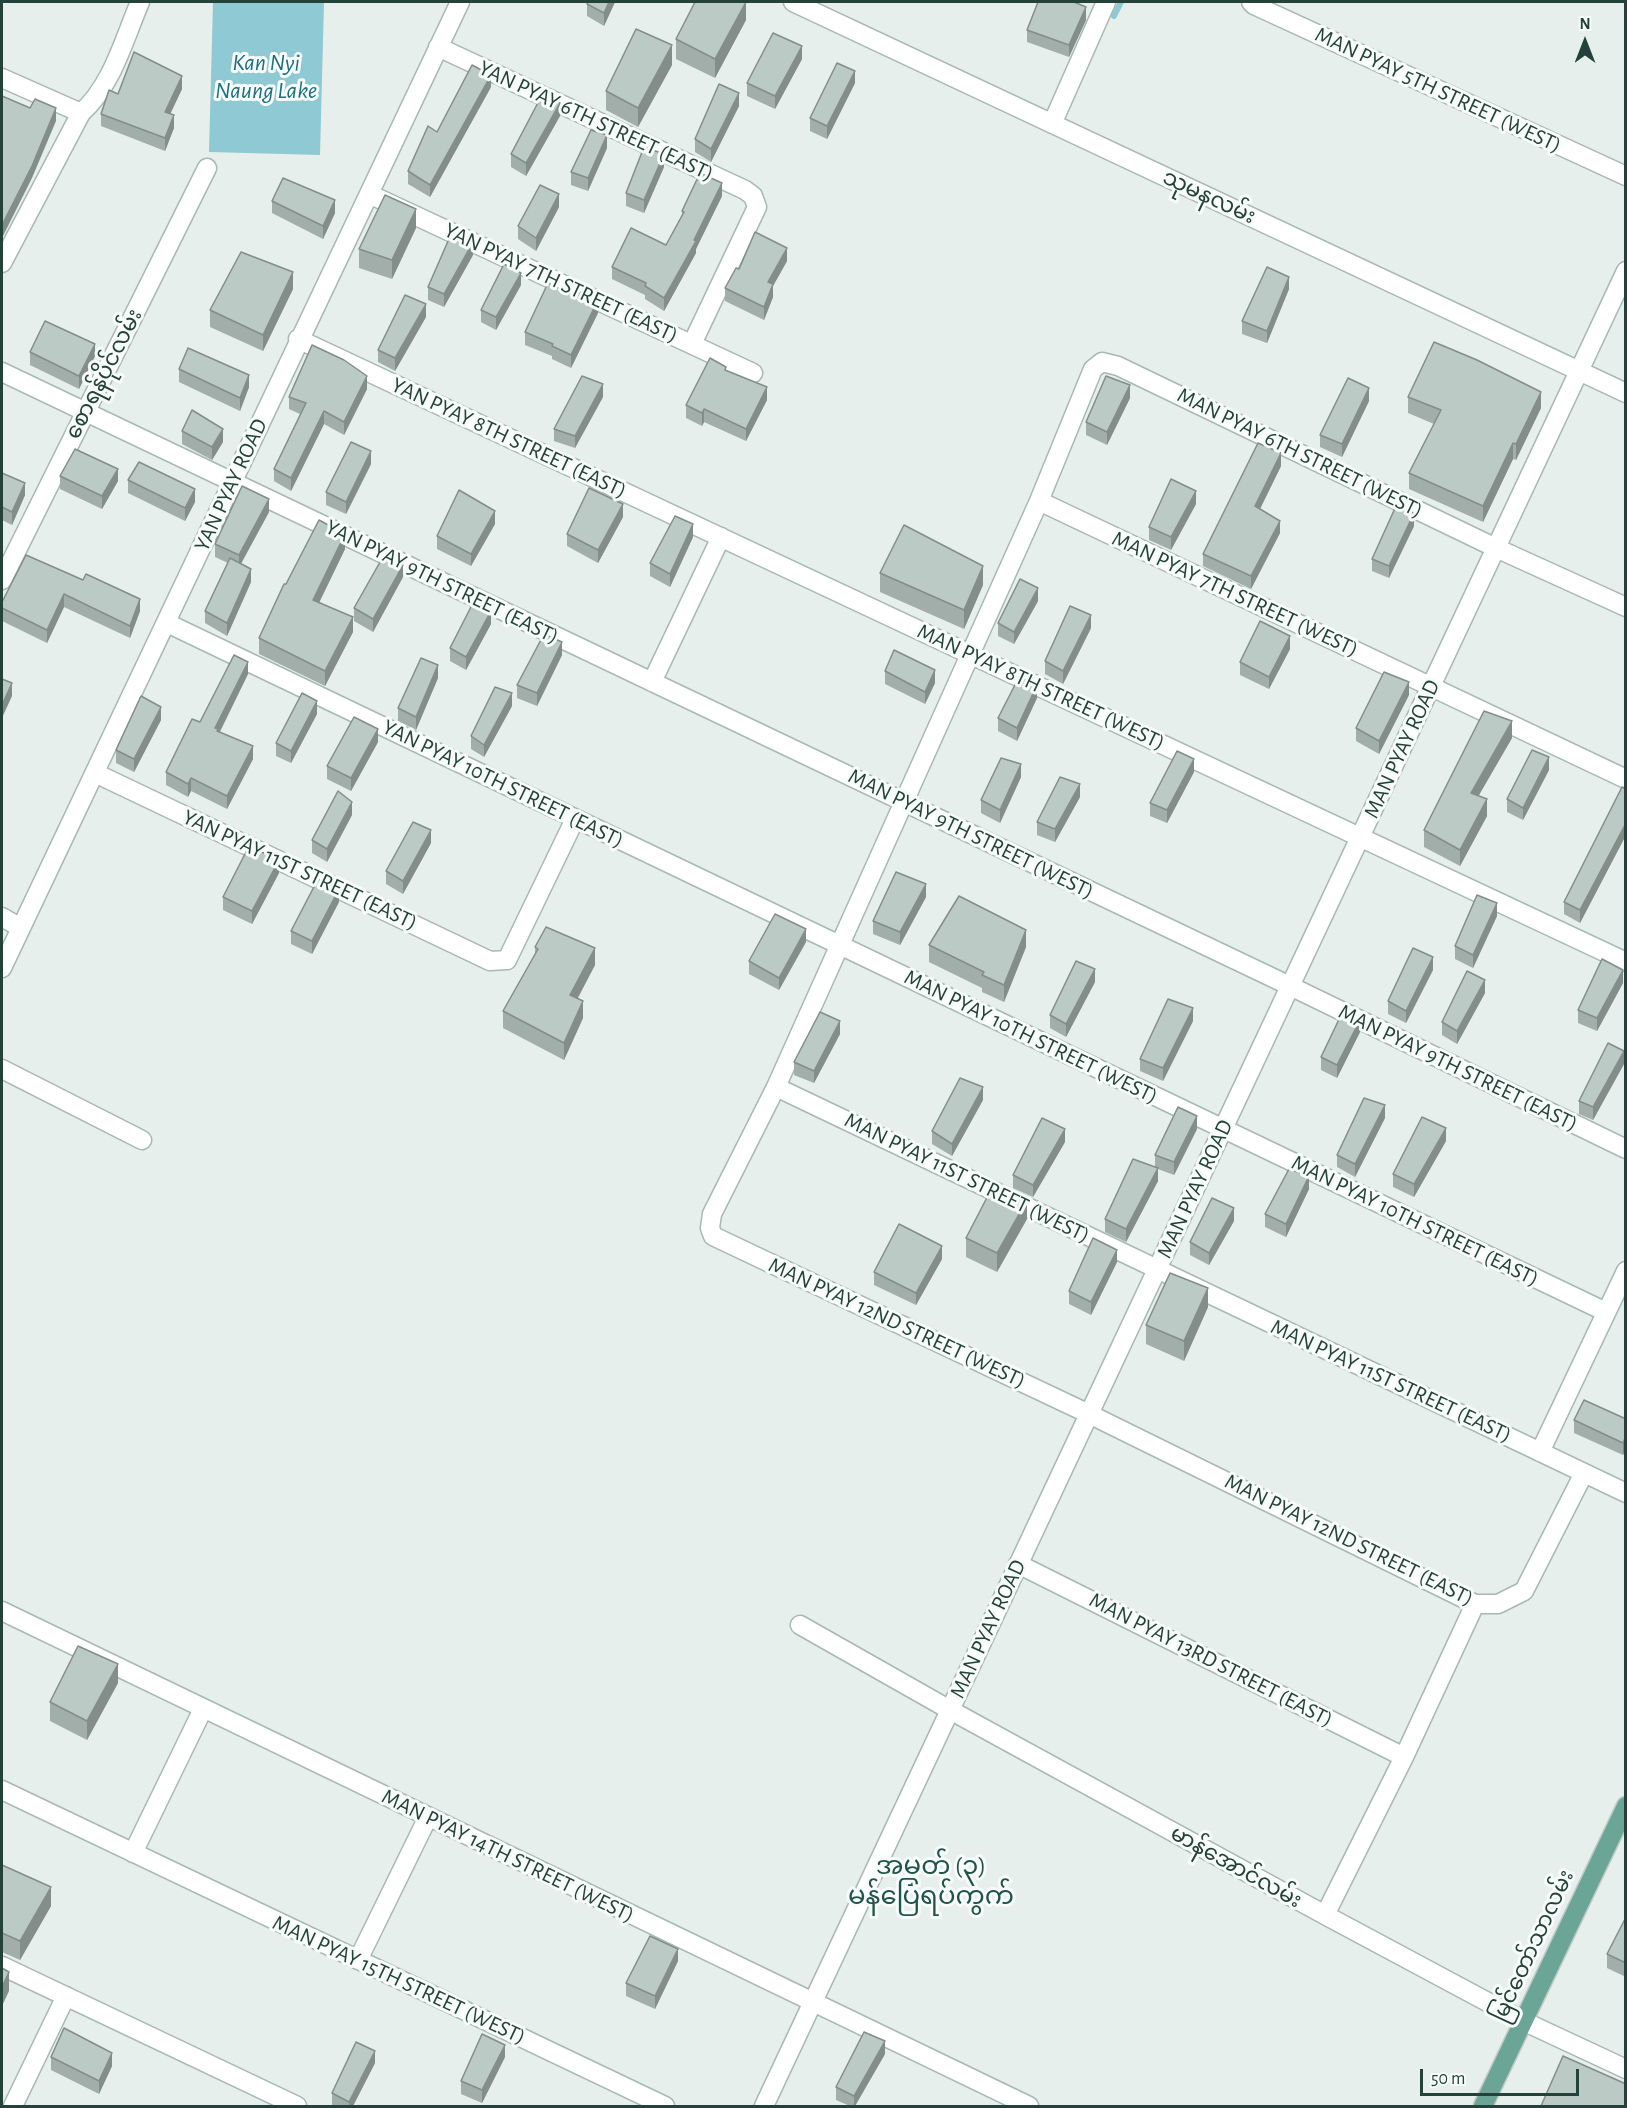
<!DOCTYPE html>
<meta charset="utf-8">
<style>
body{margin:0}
#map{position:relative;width:1627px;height:2108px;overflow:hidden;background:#e6efeb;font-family:"Alegreya Sans",sans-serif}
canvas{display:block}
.frame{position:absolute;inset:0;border:3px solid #24423a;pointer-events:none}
.north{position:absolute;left:1555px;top:12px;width:60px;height:60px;-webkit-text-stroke:4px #f7fbf9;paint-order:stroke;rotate:0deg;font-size:16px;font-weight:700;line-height:24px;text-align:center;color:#24423a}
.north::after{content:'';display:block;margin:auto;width:21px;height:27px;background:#24423a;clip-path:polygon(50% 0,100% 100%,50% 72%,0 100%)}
.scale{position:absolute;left:1420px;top:2069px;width:159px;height:27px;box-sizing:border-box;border:3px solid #24423a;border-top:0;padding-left:8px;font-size:18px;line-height:21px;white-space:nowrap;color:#24423a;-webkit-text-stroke:4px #f7fbf9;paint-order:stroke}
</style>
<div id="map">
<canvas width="1627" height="2108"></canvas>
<div class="frame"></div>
<div class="north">N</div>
<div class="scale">50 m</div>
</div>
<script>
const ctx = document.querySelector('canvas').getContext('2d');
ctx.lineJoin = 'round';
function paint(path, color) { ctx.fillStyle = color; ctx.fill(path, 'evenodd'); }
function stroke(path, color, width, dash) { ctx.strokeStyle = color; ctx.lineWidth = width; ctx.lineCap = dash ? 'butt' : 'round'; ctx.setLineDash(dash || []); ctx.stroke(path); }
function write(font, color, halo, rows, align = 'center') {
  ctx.font = font + ' "Alegreya Sans","Noto Sans Myanmar",sans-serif'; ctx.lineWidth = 6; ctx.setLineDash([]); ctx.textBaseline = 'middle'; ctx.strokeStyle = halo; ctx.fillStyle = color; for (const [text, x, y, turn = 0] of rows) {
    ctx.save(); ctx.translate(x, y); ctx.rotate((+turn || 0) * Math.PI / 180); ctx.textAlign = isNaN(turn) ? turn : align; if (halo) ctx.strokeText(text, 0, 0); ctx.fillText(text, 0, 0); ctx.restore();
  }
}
paint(new Path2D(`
 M213 2H324L320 155 209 152Z`), '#8ec9d4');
stroke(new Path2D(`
 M1114 16 1121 2`), '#8ec9d4', 6);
const minor = new Path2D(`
 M793 2 1626 393
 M1251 2 1254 5 1626 176
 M438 47 745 190 753 196 757 207 692 344
 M2 78 81 113
 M1052 124 1106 2
 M369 194 753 373
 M2 263 81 113C112 86 124 39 140 2
 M298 339 1626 962
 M2 372 1290 986 1626 1149
 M1039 501 1626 779
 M2 580 207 168
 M167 623 1606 1312
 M652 682 721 537
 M95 773 490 961 507 960 575 819
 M2 917 21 928
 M2 968 460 2
 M2 1069 142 1140
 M776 1087 1626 1493
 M1540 1452 1626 1271
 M1584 1473 1524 1591 1498 1604H1475L1089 1414 713 1236 710 1228 712 1214 776 1087 1039 501 1093 369 1102 362 1118 366 1496 548 1626 607
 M1018 1564 1404 1757
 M2 1611 1029 2106
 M800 1625 950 1710 1325 1915 1523 2021 1626 2069
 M2 1790 665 2106
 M133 1853 203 1709
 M1325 1915 1404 1757 1475 1604
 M358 1960 428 1817
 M2 1966 297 2106
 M13 2106 66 1996
 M764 2106 1626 271`);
const major = new Path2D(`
 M1483 2106 1626 1806`);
stroke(minor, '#a8b8b2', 21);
stroke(major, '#c2cac8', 21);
stroke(minor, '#fff', 18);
stroke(major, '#6aa596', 18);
paint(new Path2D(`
 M615 2 604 26 587 16V4Z
 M746 20 715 78 676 59V39Z
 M1086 20 1069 57 1027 42V30Z
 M802 59 775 109 747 96V83Z
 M672 65 638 127 606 110V91Z
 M855 83 827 139 810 131V118Z
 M491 87 430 197 408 184V171L437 132Z
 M182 89 170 114 174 128 165 151 101 126V114L118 94Z
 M739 106 711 162 695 152V139Z
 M560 116 526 176 511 167V154Z
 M607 148 588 191 571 185V172Z
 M664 167 644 213 626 206V193Z
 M722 196 696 249V253L664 311 645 299V295L612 279V267L666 245 682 215V211Z
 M272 201 335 213 323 239 272 213Z
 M559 207 536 251 518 239V226Z
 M416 228 392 279 359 268V249Z
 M473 255 444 307 428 300V287Z
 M787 261 773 286V297L764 320 725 301V288L739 269Z
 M521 285 496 330 481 322V310Z
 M293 289 263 351 210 327V310Z
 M1289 289 1267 343 1242 334V321Z
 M598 313 571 368 552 359V356L525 345V332Z
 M426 317 395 371 378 362V350Z
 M30 352 95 356 79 389 30 365Z
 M179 369 249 387 240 411 179 382Z
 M726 370 767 400 746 441 704 422 702 426 686 418V405Z
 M367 389 344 435 324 424 291 491 274 481V469L300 414 289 409V397Z
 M603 397 575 448 554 441V429Z
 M1408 397 1541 408 1516 460 1513 459 1483 522 1409 489V473L1434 424 1408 413Z
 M1130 398 1107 445 1086 435V422Z
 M1369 401 1342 457 1320 447V435Z
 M182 431 223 442 212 460 182 444Z
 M371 464 346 514 326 505V492Z
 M1281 466 1260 509 1280 533 1251 589 1203 566V554Z
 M2 473 25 495 12 525 2 520Z
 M60 476 118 481 102 509 60 489Z
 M128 480 195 502 185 521 128 493Z
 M1196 504 1171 550 1149 540V527Z
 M269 512 241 564 251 582 227 636 205 623V611L228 563 215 557V544Z
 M623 517 598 563 567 546V534Z
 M495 524 471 566 437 549V536Z
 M1414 526 1389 578 1372 571V559Z
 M693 537 670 587 650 576V563Z
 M345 549 319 603 353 632 325 686 259 654V638L286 584Z
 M880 573 983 585 964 629 880 592Z
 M403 577 373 632 354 621V608Z
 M83 580 140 611 130 638 64 607 47 643 2 621V602Z
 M1038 601 1014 644 998 636V623Z
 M491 624 466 670 450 661V648Z
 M1091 628 1063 684 1045 674V661Z
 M1290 649 1269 689 1240 675V662Z
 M562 655 537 706 517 698V685Z
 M885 671 935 683 925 704 885 684Z
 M248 674 220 732 253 759 227 809 191 791 188 797 166 785V772L200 722Z
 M438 678 416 730 398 721V708Z
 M1409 695 1379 754 1356 741V728Z
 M1037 698 1017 741 998 731V718Z
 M512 706 484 757 471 749V736Z
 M317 714 291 763 276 756V743Z
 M161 720 134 772 116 763V750Z
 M1512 738 1478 796 1487 816 1460 866 1424 847V830Z
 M378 742 351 791 327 779V766Z
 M1549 770 1523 820 1507 812V799Z
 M1194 772 1167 823 1150 816V803Z
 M1021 777 1000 823 981 813V800Z
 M1626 789V835L1580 923 1564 914V902Z
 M1080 797 1055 842 1037 835V822Z
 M352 815 327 862 312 853V840Z
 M431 843 403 894 386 884V871Z
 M279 873 252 924 223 910V897Z
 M926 897 900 945 873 934V921Z
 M339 902 312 954 291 944V931Z
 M1497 916 1473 968 1455 959V946Z
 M806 942 779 990 749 974V961Z
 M929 945 1026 947 1004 1002 982 992V988L929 962Z
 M535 947 595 965 578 998 583 1018 564 1060 503 1028V1011L535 955Z
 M1433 970 1406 1023 1388 1014V1001Z
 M1095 982 1066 1037 1050 1028V1015Z
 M1623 983 1597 1031 1578 1023V1010Z
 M1485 993 1457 1044 1442 1035V1022Z
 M1193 1021 1163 1081 1140 1071V1059Z
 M1360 1032 1337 1078 1321 1070V1057Z
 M840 1034 814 1083 794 1075V1062Z
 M1624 1064 1593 1120 1579 1114V1101Z
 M983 1100 952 1156 932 1144V1131Z
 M1385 1118 1355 1177 1337 1167V1155Z
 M1197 1129 1174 1175 1158 1169V1181L1126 1242 1105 1232V1219L1155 1167V1155Z
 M1446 1141 1414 1197 1393 1187V1174Z
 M1065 1142 1033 1197 1013 1188V1175Z
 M1309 1189 1286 1237 1265 1227V1214Z
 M1027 1219 997 1272 966 1257V1238Z
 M1234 1221 1209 1265 1190 1255V1242Z
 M942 1259 916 1305 874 1285V1272Z
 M1117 1262 1091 1315 1069 1304V1291Z
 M1208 1307 1184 1361 1146 1344V1325Z
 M1626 1419V1449L1623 1455 1574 1433V1420Z
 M118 1683 87 1740 50 1721V1702Z
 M2 1865 51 1906 20 1960 2 1952Z
 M1626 1917V1977L1607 1968V1954Z
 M678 1961 655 2009 626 1996V1983Z
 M885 2054 855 2106H850L836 2100V2087Z
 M51 2057 112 2066 99 2094 51 2070Z
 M505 2057 482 2103 461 2094V2081Z
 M375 2063 353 2106H332V2093Z`), '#a1aea9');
paint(new Path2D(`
 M609 2H615L604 26V13Z
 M746 2V20L715 78V59Z
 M1086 7V20L1069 57V45Z
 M672 45V65L638 127V108Z
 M802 46V59L775 109V96Z
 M855 71V83L827 139V126Z
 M491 75V87L430 197V185Z
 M182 76V89L165 125V112Z
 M739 93V106L711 162V149Z
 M560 103V116L526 176V163Z
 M56 108V121L32 178 2 238V225Z
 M174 115V128L165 151V138Z
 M607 135V148L588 191V178Z
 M664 154V167L644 213V200Z
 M722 183V196L696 249V253L664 311V298Z
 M559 194V207L536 251V238Z
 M335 200V213L323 239V226Z
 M416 209V228L392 279V260Z
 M473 242V255L444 307V294Z
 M787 248V261L773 286V297L764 320V307L768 282Z
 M293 272V289L263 351V335Z
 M521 273V285L496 330V317Z
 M1289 277V289L1267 343V331Z
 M598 300V313L571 368V355Z
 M426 304V317L395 371V358Z
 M95 344V356L79 389V376Z
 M249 375V387L240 411V398Z
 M367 376V389L344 435V422Z
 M603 384V397L575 448V436Z
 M1130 385V398L1107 445V432Z
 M767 387V400L746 441V429Z
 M1369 388V401L1342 457V444Z
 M1541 392V408L1516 460V444Z
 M704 409V422L702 426V413Z
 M324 411V424L291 491V478Z
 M223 429V442L212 460V447Z
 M1513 443V459L1483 522V506Z
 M371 451V464L346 514V502Z
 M1281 453V466L1255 519V506Z
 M118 469V481L102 509V496Z
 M25 483V495L12 525V512Z
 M195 489V502L185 521V508Z
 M1196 491V504L1171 550V537Z
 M269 499V512L239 567V555Z
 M623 504V517L598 563V550Z
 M495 511V524L471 566V554Z
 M1414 513V526L1389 578V566Z
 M1280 521V533L1251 589V576Z
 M693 524V537L670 587V574Z
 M345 534V549L313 615V600Z
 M403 565V577L373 632V619Z
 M983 566V585L964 629V610Z
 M251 569V582L227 636V623Z
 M1038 588V601L1014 644V632Z
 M64 594V607L47 643V630Z
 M140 599V611L130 638V626Z
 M491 611V624L466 670V657Z
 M1091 615V628L1063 684V671Z
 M353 617V632L325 686V671Z
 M1290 636V649L1269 689V677Z
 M562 642V655L537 706V693Z
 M248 662V674L218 735 215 728Z
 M438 665V678L416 730V717Z
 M935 670V683L925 704V692Z
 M1409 682V695L1379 754V741Z
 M12 683V696L2 718V705Z
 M1037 685V698L1017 741V728Z
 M512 693V706L484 757V745Z
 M317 701V714L291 763V751Z
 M161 707V720L134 772V759Z
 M1512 721V738L1471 809V793Z
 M378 729V742L351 791V778Z
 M253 746V759L227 809V796Z
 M1549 757V770L1523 820V808Z
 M1194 759V772L1167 823V810Z
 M1021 764V777L1000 823V810Z
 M191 778V791L188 797V784Z
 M1080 784V797L1055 842V829Z
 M1487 799V816L1460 866V850Z
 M352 802V815L327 862V849Z
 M1626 823V835L1580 923V910Z
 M431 830V843L403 894V881Z
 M279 860V873L252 924V911Z
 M926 884V897L900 945V932Z
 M339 889V902L312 954V941Z
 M1497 903V916L1473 968V955Z
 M806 929V942L779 990V978Z
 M1026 930V947L1004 1002V985Z
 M595 948V965L570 1012V995Z
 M1433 957V970L1406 1023V1011Z
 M1095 969V982L1066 1037V1024Z
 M1623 970V983L1597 1031V1018Z
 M1485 980V993L1457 1044V1031Z
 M583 1001V1018L564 1060V1043Z
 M1193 1008V1021L1163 1081V1068Z
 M1360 1020V1032L1337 1078V1065Z
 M840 1021V1034L814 1083V1071Z
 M1624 1051V1064L1593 1120V1107Z
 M983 1087V1100L952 1156V1144Z
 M1385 1105V1118L1355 1177V1164Z
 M1197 1116V1129L1174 1175V1162Z
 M1446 1128V1141L1414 1197V1184Z
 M1065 1129V1142L1033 1197V1185Z
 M1158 1168V1181L1126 1242V1229Z
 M1309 1176V1189L1286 1237V1224Z
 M1027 1200V1219L997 1272V1253Z
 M1234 1208V1221L1209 1265V1253Z
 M942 1246V1259L916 1305V1293Z
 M1117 1250V1262L1091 1315V1302Z
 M1208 1288V1307L1184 1361V1341Z
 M1626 1436V1449L1623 1455V1443Z
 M118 1664V1683L87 1740V1721Z
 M51 1887V1906L20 1960V1941Z
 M678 1949V1961L655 2009V1996Z
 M9 1972V1991L2 2006V1987Z
 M885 2041V2054L855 2106H854V2096Z
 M505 2045V2057L482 2103V2090Z
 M375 2051V2063L353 2106H349V2102Z
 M112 2053V2066L99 2094V2081Z`), '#838d89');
const building = new Path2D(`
 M588 2H609L604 13 587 4Z
 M695 2H746L715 59 676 39Z
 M1038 2H1074L1086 7 1069 45 1027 30Z
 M636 29 672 45 638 108 606 91Z
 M773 33 802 46 775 96 747 83Z
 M134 52 182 76 165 112 174 115 165 138 101 114 109 90 118 94Z
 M837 63 855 71 827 126 810 118Z
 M472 65 491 75 430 185 408 171 428 126 437 132Z
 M719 84 739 93 711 149 695 139Z
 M542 95 560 103 526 163 511 154Z
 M2 96 30 108 35 99 56 108 32 166 2 225Z
 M591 130 607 135 588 178 571 172Z
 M644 147 664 154 644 200 626 193Z
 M700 173 722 183 694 240 696 241 664 298 645 286 646 283 612 267 631 228 666 245 684 212 682 211Z
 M283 178 335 200 323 226 272 201Z
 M540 185 559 194 536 238 518 226Z
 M385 195 416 209 392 260 359 249Z
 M452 232 473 242 444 294 428 287Z
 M755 232 787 248 768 282 773 284 764 307 725 288 736 268 739 269Z
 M241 252 293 272 263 335 210 310Z
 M504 264 521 273 496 317 481 310Z
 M1267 267 1289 277 1267 331 1242 321Z
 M548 283 577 297 580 292 598 300 571 355 552 346 553 344 525 332Z
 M405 295 426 304 395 358 378 350Z
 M45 321 95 344 79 376 30 352Z
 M1434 342 1477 360 1541 392 1516 444 1513 443 1483 506 1409 473 1441 410 1408 397Z
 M312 345 344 360 367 376 344 422 324 411 291 478 274 469 306 403 289 397Z
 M188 348 249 375 240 398 179 369Z
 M710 358 726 367 725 370 767 387 746 429 704 409 702 413 686 405Z
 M582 376 603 384 575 436 554 429Z
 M1106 376 1130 385 1107 432 1086 422Z
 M1348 378 1369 388 1342 444 1320 435Z
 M192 410 223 429 212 447 182 431Z
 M351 442 371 451 346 502 326 492Z
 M1258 443 1281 453 1255 506 1280 521 1251 576 1203 554Z
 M75 449 118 469 102 496 60 476Z
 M139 462 195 489 185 508 128 480Z
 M2 473 25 483 12 512 2 507Z
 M1171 479 1196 491 1171 537 1149 527Z
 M242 486 269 499 239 555 215 544Z
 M589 488 623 504 598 550 567 534Z
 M459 490 495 511 471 554 437 536Z
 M1396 506 1414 513 1389 566 1372 559Z
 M675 516 693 524 670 574 650 563Z
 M319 520 345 534 313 600 353 617 325 671 259 638 284 584H286Z
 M904 525 983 566 964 610 880 573Z
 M26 555 83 580 86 574 140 599 130 626 64 594 47 630 2 608V602Z
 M384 555 403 565 373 619 354 608Z
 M230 558 251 569 227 623 205 611Z
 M1020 579 1038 588 1014 632 998 623Z
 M473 603 491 611 466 657 450 648Z
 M1070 606 1091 615 1063 671 1045 661Z
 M1260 621 1290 636 1269 677 1240 662Z
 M544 634 562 642 537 693 517 685Z
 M894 650 935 670 925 692 885 671Z
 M234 655 248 662 215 728 218 729 217 731 253 746 227 796 191 778 188 784 166 772 192 719 200 722Z
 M421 658 438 665 416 717 398 708Z
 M1384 672 1409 682 1379 741 1356 728Z
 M1019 677 1037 685 1017 728 998 718Z
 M2 679 12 683 2 705Z
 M495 687 512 693 484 745 471 736Z
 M302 693 317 701 291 751 276 743Z
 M141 696 161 707 134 759 116 750Z
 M1484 711 1512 721 1471 793 1487 799 1460 850 1424 830Z
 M354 717 378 729 351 778 327 766Z
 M1532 750 1549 757 1523 808 1507 799Z
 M1177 751 1194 759 1167 810 1150 803Z
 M1001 758 1021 764 1000 810 981 800Z
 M1060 777 1080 784 1055 829 1037 822Z
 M1622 787 1626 789V823L1580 910 1564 902Z
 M338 791 352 802 327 849 312 840Z
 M413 822 431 830 403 881 386 871Z
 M249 846 279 860 252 911 223 897Z
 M896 872 926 884 900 932 873 921Z
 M318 879 339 889 312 941 291 931Z
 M1477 895 1497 903 1473 955 1455 946Z
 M959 896 1026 930 1004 985 982 975 984 972 929 945Z
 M775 914 806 929 779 978 749 961Z
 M546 927 595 948 570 995 583 1001 564 1043 503 1011 538 949 535 947Z
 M1413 948 1433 957 1406 1011 1388 1001Z
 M1602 959 1623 970 1597 1018 1578 1010Z
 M1076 961 1095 969 1066 1024 1050 1015Z
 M1467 971 1485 980 1457 1031 1442 1022Z
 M1168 999 1193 1008 1163 1068 1140 1059Z
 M1343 1011 1360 1020 1337 1065 1321 1057Z
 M820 1012 840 1021 814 1071 794 1062Z
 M1608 1043 1624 1051 1593 1107 1579 1101Z
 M960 1078 983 1087 952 1144 932 1131Z
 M1364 1098 1385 1105 1355 1164 1337 1155Z
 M1178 1107 1197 1116 1174 1162 1155 1155Z
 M1422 1117 1446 1128 1414 1184 1393 1174Z
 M1042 1118 1065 1129 1033 1185 1013 1175Z
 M1133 1159 1158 1168 1126 1229 1105 1219Z
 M1289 1169 1309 1176 1286 1224 1265 1214Z
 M994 1184 1027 1200 997 1253 966 1238Z
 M1212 1198 1234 1208 1209 1253 1190 1242Z
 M899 1224 942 1246 916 1293 874 1272Z
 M1093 1238 1117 1250 1091 1302 1069 1291Z
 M1170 1273 1208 1288 1184 1341 1146 1325Z
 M1584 1400 1626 1419V1436L1623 1443 1574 1420Z
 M78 1646 118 1664 87 1721 50 1702Z
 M2 1865 51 1887 20 1941 2 1933Z
 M1626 1917V1963L1607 1954Z
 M650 1936 678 1949 655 1996 626 1983Z
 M2 1968 9 1972 2 1987Z
 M64 2028 112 2053 99 2081 51 2057Z
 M864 2032 885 2041 854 2096 836 2087Z
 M482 2034 505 2045 482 2090 461 2081Z
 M356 2042 375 2051 349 2102 332 2093Z
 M1563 2056 1626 2084V2106H1541Z`);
paint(building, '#bbcac4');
stroke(building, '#838d89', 1.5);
write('22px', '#24423a', '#f7fbf9', [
 ["MAN PYAY 5TH STREET (WEST)",1438,90,25],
 ["YAN PYAY 6TH STREET (EAST)",596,121,25],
 ["သုမနလမ်း",1209,197,25],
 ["YAN PYAY 7TH STREET (EAST)",561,283,25],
 ["စောရန်ပိုင်လမ်း",104,374,-63],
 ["YAN PYAY 8TH STREET (EAST)",509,438,25],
 ["MAN PYAY 6TH STREET (WEST)",1300,453,26],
 ["YAN PYAY ROAD",231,485,-65],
 ["YAN PYAY 9TH STREET (EAST)",442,582,26],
 ["MAN PYAY 7TH STREET (WEST)",1235,594,25],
 ["MAN PYAY 8TH STREET (WEST)",1041,687,25],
 ["MAN PYAY ROAD",1402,749,-65],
 ["YAN PYAY 10TH STREET (EAST)",503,784,26],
 ["MAN PYAY 9TH STREET (WEST)",971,834,26],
 ["YAN PYAY 11ST STREET (EAST)",300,870,25],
 ["MAN PYAY 10TH STREET (WEST)",1031,1037,26],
 ["MAN PYAY 9TH STREET (EAST)",1458,1068,26],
 ["MAN PYAY 11ST STREET (WEST)",967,1178,26],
 ["MAN PYAY ROAD",1195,1189,-65],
 ["MAN PYAY 10TH STREET (EAST)",1415,1221,26],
 ["MAN PYAY 12ND STREET (WEST)",897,1323,25],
 ["MAN PYAY 11ST STREET (EAST)",1391,1381,25],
 ["MAN PYAY 12ND STREET (EAST)",1349,1540,26],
 ["MAN PYAY ROAD",988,1629,-65],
 ["MAN PYAY 13RD STREET (EAST)",1211,1660,27],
 ["MAN PYAY 14TH STREET (WEST)",508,1856,26],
 ["မာန်အောင်လမ်း",1236,1867,29],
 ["မြင်တော်သာလမ်း",1533,1946,-65],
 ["MAN PYAY 15TH STREET (WEST)",399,1980,25]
]);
write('italic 24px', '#1c6f80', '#f7fbf9', [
 ["Kan Nyi",266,63],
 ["Naung Lake",266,91]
]);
write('26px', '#1f5548', '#f7fbf9', [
 ["အမှတ် (၃)",931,1866],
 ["မန်ပြေရပ်ကွက်",931,1896]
]);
</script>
